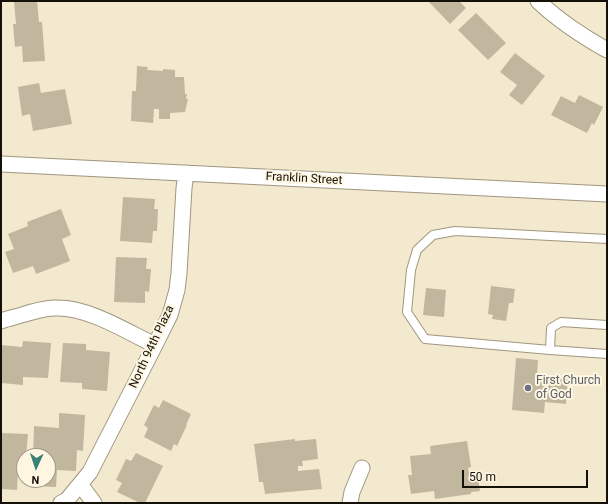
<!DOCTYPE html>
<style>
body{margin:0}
#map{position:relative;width:608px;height:504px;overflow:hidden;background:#f3e9cf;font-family:Roboto,sans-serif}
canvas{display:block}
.frame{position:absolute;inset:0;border:2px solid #141108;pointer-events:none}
.north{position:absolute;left:16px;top:448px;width:40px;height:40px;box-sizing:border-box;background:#fef6e1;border:1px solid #a09a8a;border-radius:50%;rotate:183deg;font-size:11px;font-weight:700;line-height:16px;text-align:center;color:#141108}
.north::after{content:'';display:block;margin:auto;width:14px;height:18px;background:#398079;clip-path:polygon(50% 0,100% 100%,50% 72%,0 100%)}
.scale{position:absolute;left:462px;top:470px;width:126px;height:18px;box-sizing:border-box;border:2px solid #141108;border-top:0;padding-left:5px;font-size:12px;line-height:14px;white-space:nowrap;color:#141108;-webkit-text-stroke:3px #fef6e1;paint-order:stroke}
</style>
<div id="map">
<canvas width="608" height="504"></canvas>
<div class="frame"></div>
<div class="north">N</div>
<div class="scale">50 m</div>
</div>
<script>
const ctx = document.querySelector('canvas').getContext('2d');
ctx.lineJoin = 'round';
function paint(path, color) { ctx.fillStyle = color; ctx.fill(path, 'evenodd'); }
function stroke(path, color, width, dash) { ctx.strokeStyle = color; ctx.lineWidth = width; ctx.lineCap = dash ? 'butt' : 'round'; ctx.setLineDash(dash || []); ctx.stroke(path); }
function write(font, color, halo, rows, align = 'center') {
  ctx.font = font + ' Roboto,sans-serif'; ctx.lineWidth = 4; ctx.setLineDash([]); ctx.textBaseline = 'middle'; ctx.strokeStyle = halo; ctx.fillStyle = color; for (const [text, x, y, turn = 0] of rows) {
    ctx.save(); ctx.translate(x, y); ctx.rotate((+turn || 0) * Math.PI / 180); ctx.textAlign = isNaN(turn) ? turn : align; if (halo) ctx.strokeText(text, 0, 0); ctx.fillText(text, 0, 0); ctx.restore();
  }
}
paint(new Path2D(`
 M37 1 39 22H42L45 61 23 62 22 46 15 47 13 24H16L14 2Z
 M428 1H459L466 8 450 24Z
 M476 13 506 43 488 60 458 30Z
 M515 53 545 76 522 105 509 95 517 85 500 72Z
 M137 66 148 67 147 70 163 71V69L175 70V77H184L185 94H187L186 99H188L185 112 170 113V119H159V109H154L153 123 131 121 132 91H136Z
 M39 83 41 93 65 89 72 124 33 131 30 114 22 116 18 87Z
 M579 95 603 107 594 125 592 123 587 133 551 115 561 96 575 103Z
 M123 197 155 199 154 209H158L157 231H153L152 243 120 241Z
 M61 209 71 235 62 239 70 261 36 274 33 266 13 273 5 252 14 249 8 234 28 226 27 222Z
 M116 257 147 258 146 269H151L149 292 145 291V303L114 302Z
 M491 286 515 289 513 303H509L506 321 492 319 493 315 488 314Z
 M426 288 446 290 444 317 423 315Z
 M23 341 51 343 48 378 23 377V385L1 383V345L22 347Z
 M63 343 86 344V350L110 352 107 391 82 389V383L60 382Z
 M516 358 538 360 537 375 568 378 566 404 545 402 544 413 512 410Z
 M163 400 191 414 186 425H187L177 446 174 444 171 451 144 437 148 428 144 425 154 405 159 408Z
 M59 413 85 415 83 451 77 450 76 471 57 470 56 487 34 486V480H48V456H33L34 426 59 428Z
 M1 433 28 434 26 456H24V471L18 470 17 490 1 489Z
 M295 439V441L316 439 318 459 302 461 303 466H298V471L319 469 322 489 265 494 263 482H259L254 444Z
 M467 441 471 467 468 468 470 479 478 478 480 491 471 492V494L435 499 434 491 411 494 408 475H412L410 456 431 454 430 446Z
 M136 453 163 466 145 503H140L117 492 122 483 116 480 126 459 131 461Z`), '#c1b79e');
const lane = new Path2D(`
 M607 325 561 322 551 328 550 350 607 354
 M550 350 425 339 407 312 411 270 417 250 433 235 455 231 607 239`);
const street = new Path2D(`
 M538 1C559 21 582 36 607 50
 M1 164 607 194
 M1 321C9 318 16 317 25 314 36 311 46 307 58 308 90 308 127 332 155 345
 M80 484 94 503
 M61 503 67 500 90 472 155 345 170 315 177 290 179 273 184 188 186 173
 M350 503 352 492 362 468`);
stroke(lane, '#9f967e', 10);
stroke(street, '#9f967e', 17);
stroke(lane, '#fff', 8);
stroke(street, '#fff', 15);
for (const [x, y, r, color] of [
 [528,388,4,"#6b7280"]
]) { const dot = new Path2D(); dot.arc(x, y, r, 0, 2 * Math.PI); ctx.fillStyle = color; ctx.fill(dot); stroke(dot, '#fef6e1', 1.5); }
write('12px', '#141108', '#fef6e1', [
 ["Franklin Street",304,179,3],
 ["North 94th Plaza",152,347,-65]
]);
write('12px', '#5b616d', '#fef6e1', [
 ["First Church",536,381],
 ["of God",536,395]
], 'left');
</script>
